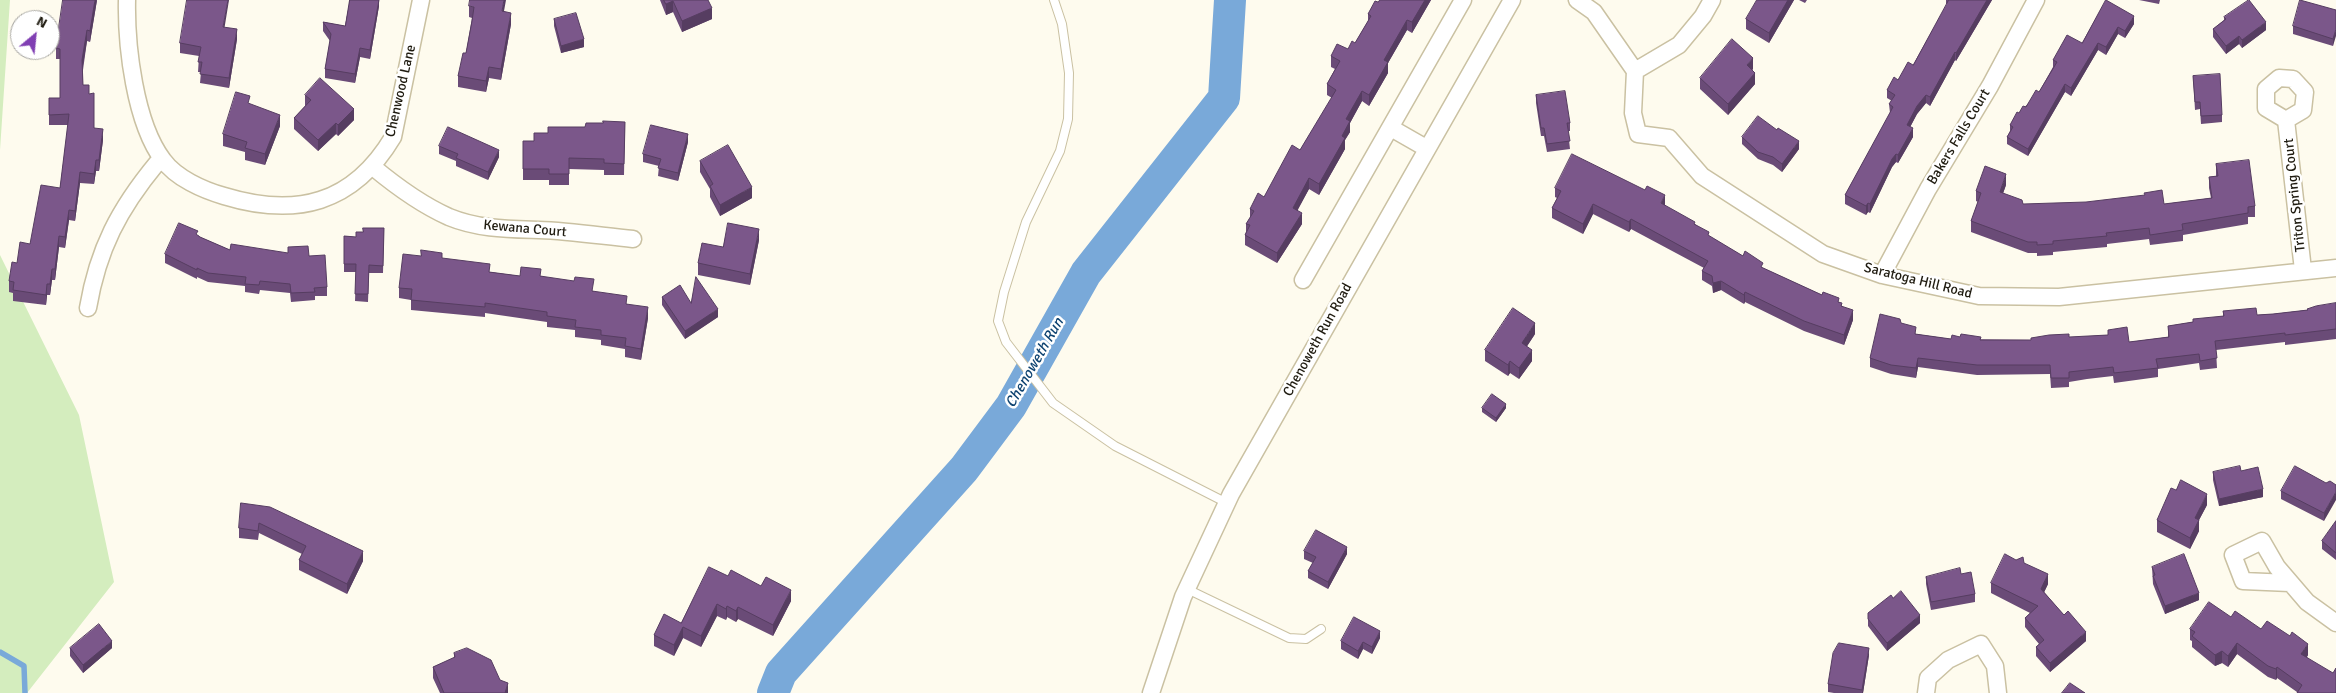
<!DOCTYPE html>
<style>
body{margin:0}
#map{position:relative;width:2336px;height:693px;overflow:hidden;background:#fefbee;font-family:Signika,sans-serif}
canvas{display:block}
.north{position:absolute;left:10px;top:10px;width:50px;height:50px;box-sizing:border-box;background:#fff;border:1px solid #a5a49f;border-radius:50%;rotate:28deg;font-size:14px;font-weight:700;line-height:20px;text-align:center;color:#1f1b10}
.north::after{content:'';display:block;margin:auto;width:18px;height:22px;background:#803fb3;clip-path:polygon(50% 0,100% 100%,50% 72%,0 100%)}
</style>
<div id="map">
<canvas width="2336" height="693"></canvas>
<div class="north">N</div>
</div>
<script>
const ctx = document.querySelector('canvas').getContext('2d');
ctx.lineJoin = 'round';
function paint(path, color) { ctx.fillStyle = color; ctx.fill(path, 'evenodd'); }
function stroke(path, color, width, dash) { ctx.strokeStyle = color; ctx.lineWidth = width; ctx.lineCap = dash ? 'butt' : 'round'; ctx.setLineDash(dash || []); ctx.stroke(path); }
function write(font, color, halo, rows, align = 'center') {
  ctx.font = font + ' Signika,sans-serif'; ctx.lineWidth = 5; ctx.setLineDash([]); ctx.textBaseline = 'middle'; ctx.strokeStyle = halo; ctx.fillStyle = color; for (const [text, x, y, turn = 0] of rows) {
    ctx.save(); ctx.translate(x, y); ctx.rotate((+turn || 0) * Math.PI / 180); ctx.textAlign = isNaN(turn) ? turn : align; if (halo) ctx.strokeText(text, 0, 0); ctx.fillText(text, 0, 0); ctx.restore();
  }
}
paint(new Path2D(`
 M0 0H10L0 150Z
 M0 255 79 415 114 582 27 693H0Z`), '#d4edbe');
stroke(new Path2D(`
 M0 652 24 666 25 693`), '#79a9d9', 5.5);
stroke(new Path2D(`
 M773 693 781 673 964 469 1011 406 1086 273 1224 98 1230 0`), '#79a9d9', 32);
const service = new Path2D(`
 M1054 0 1062 24 1069 73 1068 119 1060 151 1026 222 1004 292 998 321 1006 342 1053 403 1115 446 1227 503
 M1187 589 1289 638 1306 639 1321 629`);
const minor = new Path2D(`
 M127 0C126 46 135 123 163 160 176 178 203 190 224 196 296 218 353 204 393 137L421 0
 M1577 0 1594 12 1635 71 1633 113 1638 134 1669 138 1702 176 1823 254 1882 275 1979 296 2059 297 2336 268
 M1635 71 1679 45 1703 16 1712 0
 M2286 120 2266 108V89L2279 78 2293 79 2305 92 2303 110 2286 120 2303 270
 M1391 128 1426 148
 M373 167C397 187 420 204 449 217 478 229 508 229 539 230 570 231 602 236 633 239
 M1882 275 1928 189 1990 86 2036 0
 M1303 280 1463 0
 M88 308C98 249 119 209 157 163L164 162
 M2290 583 2243 581 2233 555 2262 541 2277 567 2307 602 2336 623
 M1151 693 1183 597 1231 494 1512 0
 M1926 693 1928 678 1948 660 1981 644 1995 666 1998 693`);
stroke(service, '#cac1a2', 10);
stroke(minor, '#cac1a2', 19);
stroke(service, '#fff', 8);
stroke(minor, '#fff', 16);
paint(new Path2D(`
 M97 0 90 42 87 41 83 70V85L89 94 94 128 103 140 99 171H96L94 184 80 183 75 221 69 220 65 248 59 247 55 280H52L50 295H47L46 305 13 301V293L9 292V281L17 263 30 244 60 188 68 125H49V98H60V59H56V48Z
 M349 0H379V6L370 59 360 57 355 83 325 78V69L330 41 323 31V22L345 26 349 4Z
 M660 0H708L712 19 682 32 673 12 666 15Z
 M1380 0H1431L1412 33 1407 30 1388 63V73L1369 106 1362 101 1350 123V132L1345 140V149L1319 195 1309 189 1297 210 1302 224 1277 263 1245 245V235L1246 232V224L1250 218V209L1264 197 1300 150 1332 98 1327 95V84L1335 69 1331 67V56L1348 49 1355 43 1368 21V14Z
 M1757 0H1794L1769 43 1746 29V19Z
 M1799 0H1807L1805 3Z
 M1946 0H1992L1956 61 1955 60 1930 106 1926 103 1917 114 1910 127 1913 137 1898 163 1896 162 1892 167 1870 213 1868 212 1866 215 1845 204V195L1890 113 1889 104 1892 101 1887 98V90L1913 65 1947 4H1946Z
 M2106 0 2134 24 2125 38 2118 34 2106 55 2098 50 2071 96 2065 92 2028 156 2007 144V137L2010 131V125L2019 113 2039 92 2053 67V60L2082 43Z
 M2139 0H2160L2159 4Z
 M469 6 504 12 511 24 501 80 489 78 486 92 458 87V76L466 53 472 18 469 17Z
 M2336 10 2333 46 2293 34V26Z
 M2224 17 2266 30 2242 48 2239 44 2226 54 2213 37V29L2224 20Z
 M554 19 584 47 561 53 554 26Z
 M225 28 237 39 229 88 200 83 201 72H198L199 56 180 53V43Z
 M1753 69 1752 70 1755 84 1728 115 1700 89V78Z
 M2193 76 2222 115V122L2201 124 2200 109 2195 110Z
 M305 95 354 120 338 136 336 134 318 151 294 129V118L305 106Z
 M1536 95 1570 123V131H1568L1570 149 1547 152 1544 136H1541L1536 103Z
 M250 104 280 126 265 165 245 160V152L223 146V134Z
 M625 122 624 175H604V170L569 169V185H549V180H523V141H534L585 127 603 123Z
 M1742 137 1799 149 1782 172 1773 165 1758 159 1742 144Z
 M688 142 678 181 658 176 659 166 643 162V154Z
 M439 146 499 157 488 180 456 166V161L439 154Z
 M700 161 752 198 720 216 710 197V189L700 172Z
 M2216 164 2255 206V217H2248V224L2183 235V241L2150 245 2149 239 2107 244V247L2053 252V255L2037 256V253H2028L1971 232V221L1978 202 1976 201V191L2006 185 2003 193 2023 204H2164L2211 198 2209 188V177L2216 176Z
 M1555 188 1665 205V206L1695 224 1709 236 1763 268 1822 295 1839 302 1853 320 1844 345 1804 331 1745 302 1744 304 1721 290 1713 293 1712 286 1702 280V271L1704 268 1631 229 1629 232 1593 214 1583 234 1552 218V208L1557 198 1555 197Z
 M384 228 383 273H369L368 302 355 301 356 272H344V236L356 237 363 232Z
 M198 235 200 237 230 250 309 256 327 287V296H315V300L291 302 290 293 260 290 259 294 245 292V286L208 282 197 277V279L165 263V254Z
 M759 240 750 285 698 275V263L723 247Z
 M421 256 442 259 490 272 520 276H541L593 291 627 304 648 318 641 360 625 357V349L601 345V340L575 337V330L547 327V322L485 313V317L411 310V300L399 298V288Z
 M662 297 691 303 718 317 685 339 662 305Z
 M2336 303V339L2285 345V342L2216 350 2217 368 2200 370 2199 363 2158 369V377L2114 383 2113 376 2087 379 2069 382V387L2051 388 2050 374 1977 375 1918 367 1916 378 1891 374 1870 367V358L1901 323 1916 334 1951 339 2031 340 2108 335V330L2129 342 2168 337V326L2193 322 2223 316V311L2257 315 2273 314 2307 310Z
 M1535 334 1527 346 1532 361 1519 379 1510 373 1508 376 1485 361V350Z
 M1482 408H1506L1496 422 1482 412Z
 M2241 471 2263 497 2219 506 2213 480V472Z
 M2326 483 2324 521 2281 499V491Z
 M241 503 363 561 347 594 299 570V560L302 554 259 533 258 540 239 538V528Z
 M2207 505 2199 520V531L2190 549 2157 532V520Z
 M2336 521V560L2322 549V541Z
 M1304 551 1347 554 1328 589 1308 578V571L1313 563 1304 559Z
 M2024 563 2048 584 2044 592 2086 641 2050 672 2036 656V647L2039 644 2025 627V618L2030 613 1991 593V583Z
 M2152 567 2199 600 2165 614 2153 584Z
 M1961 574 1975 594V602L1931 610 1926 584V577Z
 M728 576 791 601 773 636 738 619 736 622 727 617 726 620 717 616 701 647 683 638 674 656 654 646V635L681 623Z
 M1893 598 1920 623 1887 651 1868 626V613Z
 M2231 617 2261 629 2308 655 2307 657 2336 693 2297 692 2277 678 2276 680 2268 677 2237 654 2228 667 2222 663 2215 666 2192 647V641L2190 640V629Z
 M1380 638 1372 654 1363 649 1358 659 1341 649V641Z
 M70 648H112L83 673 70 656Z
 M454 653 500 680 508 693H440L433 678V667L454 658Z
 M1869 655 1863 693H1834L1828 692V684Z`), '#6a4b77');
paint(new Path2D(`
 M95 0H97L90 42V31Z
 M228 0H229L223 37V27Z
 M379 0V6L370 59V50Z
 M504 0H506L502 22V11Z
 M1425 0H1431L1412 33V22Z
 M1788 0H1794L1769 43V33Z
 M1987 0H1992L1956 61V53Z
 M673 1V12L666 15V4Z
 M712 8V19L682 32V21Z
 M511 13V24L501 80V69Z
 M2134 16V24L2125 38V31Z
 M1407 20V30L1388 63V73L1369 106V95L1384 60Z
 M2266 22V30L2242 48V40Z
 M2118 27V34L2106 55V47Z
 M237 29V39L229 88V78Z
 M2336 29V36L2333 46V39Z
 M87 30V41L82 71V60Z
 M2239 36V44L2226 54V46Z
 M584 39V47L561 53V46Z
 M2098 43V50L2071 96V88Z
 M360 48V57L355 83V74Z
 M1955 52V60L1930 106V97Z
 M1753 58V69L1747 76V65Z
 M489 67V78L486 92V81Z
 M1755 73V84L1728 115V104Z
 M2065 84V92L2028 156V149Z
 M1362 91V101L1350 123V132L1345 140V149L1319 195V184L1342 136 1346 119Z
 M1926 95V103L1917 114 1907 133V125L1917 106Z
 M354 109V120L338 136V125Z
 M280 115V126L265 165V154Z
 M336 123V134L318 151V140Z
 M1913 128V137L1898 163V155Z
 M103 129V140L99 171V160Z
 M688 134V142L678 181V173Z
 M1799 141V149L1782 172V164Z
 M499 150V157L488 180V172Z
 M1896 154V162L1892 167 1870 213V204L1892 159Z
 M96 160V171L94 184V174Z
 M80 172V183L75 221V211Z
 M2006 174V185L2000 202V192Z
 M1309 178V189L1293 219V208Z
 M752 187V198L720 216V205Z
 M1665 195V205L1661 213V203Z
 M1868 203V212L1866 215V206Z
 M1593 204V214L1583 234V224Z
 M69 210V220L65 248V237Z
 M1302 213V224L1277 263V253Z
 M1631 219V229L1629 232V222Z
 M759 229V240L750 285V274Z
 M59 236V247L55 280V269Z
 M52 269V280L50 295V284Z
 M1721 281V290L1713 293V283Z
 M47 284V295L46 305V295Z
 M1745 292V302L1744 304V295Z
 M648 307V318L641 360V349Z
 M718 309V317L685 339V331Z
 M1853 310V320L1844 345V335Z
 M1535 323V334L1522 354V343Z
 M1532 350V361L1519 379V368Z
 M1918 358V367L1916 378V368Z
 M1510 361V373L1508 376V365Z
 M1506 404V408L1496 422V418Z
 M2263 489V497L2219 506V499Z
 M2336 492V500L2324 521V513Z
 M2207 494V505L2199 520V531L2190 549V538L2195 518Z
 M1347 547V554L1328 589V582Z
 M363 551V561L347 594V584Z
 M2048 574V584L2041 599V589Z
 M791 590V601L773 636V625Z
 M2199 593V600L2165 614V606Z
 M717 604V616L701 647V636Z
 M727 606V617L726 620V609Z
 M738 607V619L736 622V611Z
 M1920 615V623L1887 651V643Z
 M683 627V638L674 656V645Z
 M1380 631V638L1372 654V647Z
 M2086 632V641L2050 672V663Z
 M112 641V648L83 673V665Z
 M1363 642V649L1358 659V651Z
 M2237 643V654L2228 667V656Z
 M2308 644V655L2301 665V654Z
 M1869 648V655L1863 693H1862Z
 M2222 651V663L2215 666V655Z
 M2277 667V678L2276 680V669Z
 M508 683V693H505Z`), '#563d61');
const building = new Path2D(`
 M63 0H95L90 31 87 30 82 60 83 85H89V94L94 93V128L103 129 99 160H96L94 174 80 172 75 211 69 210 65 237 59 236 55 269H52L50 284H47L46 295 13 290 14 282 9 281 12 262 17 263 20 242 30 244 41 185 60 188 69 114 49 115V98H60V49L56 48Z
 M187 0H228L223 27 237 29 229 78 200 74 202 62H198L201 47 180 43Z
 M350 0H379L370 50 360 48 355 74 325 69 331 34 323 22 345 26Z
 M470 0H504L502 11 511 13 501 69 489 67 486 81 458 76 463 53H466L472 21 474 7 469 6Z
 M664 0H708L712 8 682 21 673 1 666 4Z
 M1380 0H1425L1412 22 1407 20 1384 60 1388 62 1369 95 1362 91 1346 119 1350 121 1342 136 1345 138 1319 184 1309 178 1293 208 1302 213 1277 253 1245 235 1250 225 1246 224 1254 211 1250 209 1258 193 1264 197 1292 145 1300 150 1336 90 1327 84 1340 61 1331 56 1337 44 1348 49 1352 41 1355 43 1371 16 1368 14 1375 1 1378 2Z
 M1757 0H1788L1769 33 1746 19Z
 M1949 0H1987L1956 53 1955 52 1930 97 1926 95 1917 106 1907 125 1913 128 1898 155 1896 154 1892 159 1870 204 1868 203 1866 206 1845 195 1893 107 1889 104 1895 95 1887 90 1894 77 1898 80 1908 62 1913 65Z
 M2106 0 2134 16 2125 31 2118 27 2106 47 2098 43 2071 88 2065 84 2028 149 2007 137 2013 127 2010 125 2017 112 2019 113 2023 106 2026 107 2036 90 2039 92 2057 62 2053 60 2067 35 2082 43Z
 M2249 0 2266 22 2242 40 2239 36 2226 46 2213 29 2226 19 2224 17Z
 M2300 0 2336 10V29L2333 39 2293 26Z
 M576 13 584 39 561 46 554 19Z
 M1732 39 1753 58 1747 65 1755 73 1728 104 1700 78Z
 M2220 74 2222 115 2201 116 2200 102H2195L2193 76Z
 M320 78 354 109 338 125 336 123 318 140 294 118 311 100 305 95Z
 M1565 91 1570 123H1567L1570 141 1547 144 1544 128H1541L1536 95Z
 M236 92 250 96 248 103 280 115 265 154 245 148 247 142 223 134Z
 M1758 116 1777 130 1778 128 1799 141 1782 164 1773 157 1758 152 1742 137Z
 M603 121 625 122 624 164 604 163V159L569 158V174H549V169H523V141H534V133H548V127H585L586 123H603Z
 M651 125 688 134 678 173 658 168 661 159 643 154Z
 M448 127 499 150 488 172 456 158 458 154 439 146Z
 M728 145 752 187 720 205 710 186 713 184 700 161Z
 M1572 154 1645 190 1647 186 1665 195 1661 203 1695 222 1694 224 1709 232 1708 235 1743 256 1745 251 1763 263 1761 267 1822 295 1823 292 1839 298 1838 302 1842 303 1841 306 1853 310 1844 335 1804 321 1745 292 1744 295 1721 281 1713 283 1712 276 1702 271 1708 261 1631 219 1629 222 1593 204 1583 224 1552 208 1561 191 1555 188Z
 M2249 160 2255 206 2248 207V213L2182 224 2183 230 2150 235 2149 228 2106 233 2107 236 2053 241V244L2037 245V242H2028L1971 221 1981 193 1976 191 1985 166 2006 174 2000 192 2022 200 2023 204 2086 202 2145 195 2144 193 2162 190 2164 204 2212 198 2209 177 2218 176 2216 164Z
 M179 223 198 231 196 234 200 237 230 250 231 244 288 253V247L308 246 309 256 325 255 327 287 314 288 315 292 291 293 290 284 260 281 259 285 245 284 246 277 208 273 197 268V270L165 254Z
 M728 223 759 229 750 274 698 263 702 243 723 247Z
 M363 228H384L383 266 369 265 368 294H355L356 264H344V236L356 237V232H363Z
 M421 250 442 253V258L490 264 489 272 520 276 521 267 541 269 540 276 574 281 575 277 594 279 592 291 627 296 626 304 648 307 641 349 625 346 626 338 601 335V330L575 327 576 320 547 316V312L485 303V307L411 300 412 289 399 288 403 254 421 256Z
 M696 277 718 309 685 331 662 297 680 285 691 303Z
 M2336 303V329L2285 335V333L2215 341 2217 358 2200 361 2199 354 2156 359 2158 368 2114 373 2113 367 2069 372V378H2051L2050 365H1977L1918 358 1916 368 1891 365 1870 358 1880 314 1900 319 1901 323 1916 327 1915 334 1951 339 1952 335 1960 337 1961 334 1981 337 1980 340H2031V338L2049 335 2069 334V337L2108 335V330L2127 327 2129 342 2169 337 2168 326 2193 322V319L2224 316 2223 311 2256 308 2257 315 2273 314 2308 310 2307 309 2316 306Z
 M1513 308 1535 323 1522 343 1532 350 1519 368 1510 361 1508 365 1485 350Z
 M1492 394 1506 404 1496 418 1482 408Z
 M2240 466 2241 471 2258 467 2263 489 2219 499 2213 472Z
 M2295 466 2326 483 2330 481 2336 485V492L2324 513 2281 491Z
 M2181 480 2207 494 2195 518 2199 520 2190 538 2157 520 2171 488 2176 490Z
 M241 503 270 507 363 551 347 584 299 560 306 546 259 523 258 531 239 528Z
 M2336 521V553L2322 541Z
 M1316 530 1347 547 1328 582 1308 571 1316 557 1304 551Z
 M2005 554 2016 560 2023 557 2024 563 2048 574 2041 589 2064 615 2068 611 2086 632 2050 663 2036 647 2044 640 2025 618 2038 606 1991 583Z
 M2184 554 2199 593 2165 606 2153 576 2155 575 2152 567Z
 M709 567 728 576 731 570 761 586 766 577 791 590 773 625 738 607 736 611 727 606 726 609 717 604 701 636 683 627 674 645 654 635 664 614 681 623Z
 M1960 568 1961 574 1971 572 1975 594 1931 602 1926 577Z
 M1901 591 1920 615 1887 643 1868 619V613L1891 595 1893 598Z
 M2209 602 2231 617 2235 611 2261 629 2267 621 2290 636 2292 632 2308 644 2301 654 2333 673 2336 668V693H2297L2302 685 2277 667 2276 669 2268 666 2237 643 2228 656 2222 651 2215 655 2192 636 2195 632 2190 629Z
 M1354 617 1380 631 1372 647 1363 642 1358 651 1341 641Z
 M99 624 112 641 83 665 70 648Z
 M1839 643 1869 648 1862 690 1828 684 1833 653Z
 M467 648 491 660 500 680 508 683 505 693H444L433 667 455 657 454 653Z
 M2070 683 2085 693H2062Z`);
paint(building, '#7b578a');
stroke(building, '#563d61', 1);
write('14px', '#1f1b10', '#fff', [
 ["Chenwood Lane",401,91,-77],
 ["Bakers Falls Court",1959,137,-59],
 ["Triton Spring Court",2295,195,-96],
 ["Kewana Court",525,229,5],
 ["Saratoga Hill Road",1918,281,14],
 ["Chenoweth Run Road",1318,340,-61]
]);
write('italic 15px', '#0e4371', '#fff', [
 ["Chenoweth Run",1035,363,-60]
]);
</script>
